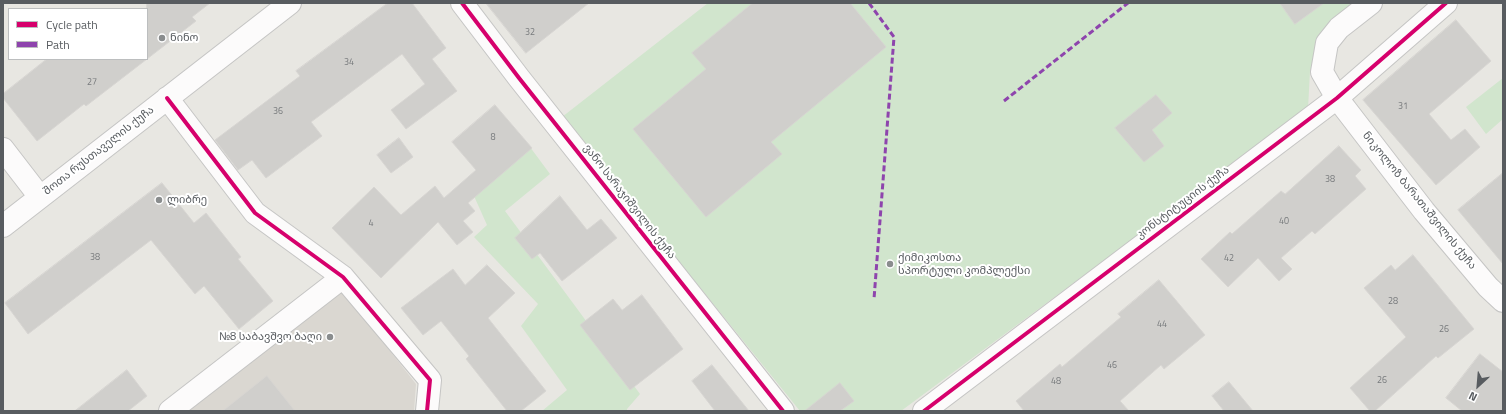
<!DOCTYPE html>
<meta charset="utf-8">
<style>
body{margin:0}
#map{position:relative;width:1506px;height:414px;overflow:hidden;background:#e8e7e2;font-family:"Titillium Web",sans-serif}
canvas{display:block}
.frame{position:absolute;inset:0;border:4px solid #585c60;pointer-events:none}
.legend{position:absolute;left:8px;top:8px;width:140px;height:52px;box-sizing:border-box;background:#fff;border:1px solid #bcbebf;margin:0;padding:5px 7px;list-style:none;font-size:12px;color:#585c60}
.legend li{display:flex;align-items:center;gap:8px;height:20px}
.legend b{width:20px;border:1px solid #bcbebf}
.north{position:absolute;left:1458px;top:366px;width:40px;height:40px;-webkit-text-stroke:3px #fff;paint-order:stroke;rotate:206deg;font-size:11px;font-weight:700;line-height:16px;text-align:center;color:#585c60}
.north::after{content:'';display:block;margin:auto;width:14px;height:18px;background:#585c60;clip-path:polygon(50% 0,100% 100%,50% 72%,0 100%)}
</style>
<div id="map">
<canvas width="1506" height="414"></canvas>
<div class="frame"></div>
<ul class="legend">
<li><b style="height:5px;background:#d6006c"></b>Cycle path</li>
<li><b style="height:5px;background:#8e44ad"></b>Path</li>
</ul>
<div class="north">N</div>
</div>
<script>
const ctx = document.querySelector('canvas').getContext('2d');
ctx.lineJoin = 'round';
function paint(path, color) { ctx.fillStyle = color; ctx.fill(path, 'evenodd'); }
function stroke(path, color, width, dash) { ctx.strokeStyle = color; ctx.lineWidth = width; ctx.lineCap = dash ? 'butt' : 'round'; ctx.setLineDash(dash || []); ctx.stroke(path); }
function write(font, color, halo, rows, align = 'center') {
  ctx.font = font + ' "Titillium Web","Noto Sans Georgian",sans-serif'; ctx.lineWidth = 4; ctx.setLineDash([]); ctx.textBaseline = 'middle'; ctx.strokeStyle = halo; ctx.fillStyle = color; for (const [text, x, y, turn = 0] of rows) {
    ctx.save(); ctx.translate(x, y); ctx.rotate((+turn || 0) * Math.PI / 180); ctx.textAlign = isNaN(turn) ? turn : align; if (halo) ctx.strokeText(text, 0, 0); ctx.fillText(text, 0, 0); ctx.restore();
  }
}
paint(new Path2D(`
 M343 291 416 384 414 411H183Z`), '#dad7d1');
paint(new Path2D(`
 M708 3H1354L1324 28 1310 71 1308 109 901 411H800L562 117Z
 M1503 78V119L1486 134 1466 107Z
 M530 147 550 174 505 211 640 394 627 409V411H542L567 390 521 326 538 304 474 237 487 225 474 196Z`), '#d1e5cd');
const building = new Path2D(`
 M147 3H210L192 17 196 21 147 59Z
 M388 3H412L446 48 432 59 457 91 406 129 391 110 425 84 402 54 311 122 322 136 266 178 252 160 238 170 215 140 300 76 296 71Z
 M486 3H589L526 53Z
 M753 3H850L886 47 771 142 782 154 706 217 633 129 706 69 692 53Z
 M1280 3H1324L1295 24Z
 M1456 20 1491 61 1429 114 1451 140 1465 129 1480 147 1436 185 1363 100Z
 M47 59H147L86 106 84 104 37 141 3 98V94Z
 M1156 95 1172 113 1152 130 1164 146 1144 162 1115 128Z
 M495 105 532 148 468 203 475 211 463 221 473 232 457 245 438 222 381 278 332 228 374 187 401 215 435 186 444 198 476 170 452 142Z
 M399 138 413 157 391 173 377 155Z
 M1339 146 1361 170 1355 176 1366 189 1315 234 1312 231 1281 258 1292 269 1279 281 1258 258 1228 287 1201 259 1230 232 1232 234 1281 191 1285 194Z
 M1503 173V264L1458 210Z
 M162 183 194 223 206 213 241 257 238 259 273 301 239 329 204 286 195 294 151 240 28 334 5 303Z
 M560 196 587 230 601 219 617 238 562 281 540 253 532 259 515 238Z
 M1413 255 1474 329 1438 358 1436 356 1375 411H1370L1350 388 1406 337 1364 288 1391 265 1395 270Z
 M487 265 515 293 488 318 546 391 521 411H507L466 359 469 356 441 321 423 335 401 308 453 269 465 285Z
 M1159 280 1205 335 1164 369 1161 365 1120 401 1129 411H1024L1016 401 1060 364 1062 367 1121 317 1118 314Z
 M642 295 683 349 630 390 580 325 613 299 622 310Z
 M1480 354 1503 372V411H1462L1446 398Z
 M712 365 749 411H715L692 381Z
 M127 370 147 396 128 411H75Z
 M267 376 295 411H223Z
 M1229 382 1253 411H1224L1212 396Z
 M840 383 854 401 840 411H805Z`);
paint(building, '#d0cfcc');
stroke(building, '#d7d5d2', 1);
const minor = new Path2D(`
 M462 3 519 78 783 411
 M1371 3 1339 28 1327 43 1322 72 1337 98 1424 211 1488 287 1503 301
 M167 98 255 213 343 277 430 380 427 411
 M3 149 40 197
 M3 226 290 3
 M170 411 343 277
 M924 411 1337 98 1446 3`);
stroke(minor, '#c5c5c4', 24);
stroke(minor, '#fcfbfb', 22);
stroke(new Path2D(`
 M869 3 894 37 874 299
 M1004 101 1128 3`), '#8e44ad', 3, [6, 3]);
stroke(new Path2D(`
 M462 3 519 78 783 411
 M167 98 255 213 343 277 430 380 427 411
 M924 411 1337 98 1446 3`), '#d6006c', 4);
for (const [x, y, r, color] of [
 [162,38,4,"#8a8d8e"],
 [159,200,4,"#8a8d8e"],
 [890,264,4,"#8a8d8e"],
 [330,337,4,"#8a8d8e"]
]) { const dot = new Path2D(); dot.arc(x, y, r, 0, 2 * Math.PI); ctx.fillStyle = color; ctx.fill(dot); stroke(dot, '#fff', 1.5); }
write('9px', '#777a7c', null, [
 ["32",530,33],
 ["34",349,63],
 ["27",92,83],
 ["31",1403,107],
 ["36",278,112],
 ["8",493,138],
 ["38",1330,180],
 ["40",1284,222],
 ["4",371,224],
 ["38",95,258],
 ["42",1229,259],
 ["28",1393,302],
 ["44",1162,325],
 ["26",1444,330],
 ["46",1112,366],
 ["26",1382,381],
 ["48",1056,382]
]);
write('11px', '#585c60', '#fff', [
 ["ნინო",170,38],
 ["ლიბრე",167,200],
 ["ქიმიკოსთა",898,258],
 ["სპორტული კომპლექსი",898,271],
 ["№8 საბავშვო ბაღი",322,337,"right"]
], 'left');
write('11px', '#585c60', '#fff', [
 ["შოთა რუსთაველის ქუჩა",99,151,-38],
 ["ნიკოლოზ ბარათაშვილის ქუჩა",1419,201,51],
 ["ვანო სარაჯიშვილის ქუჩა",629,202,52],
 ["კონსტიტუციის ქუჩა",1183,203,-37]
]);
</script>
